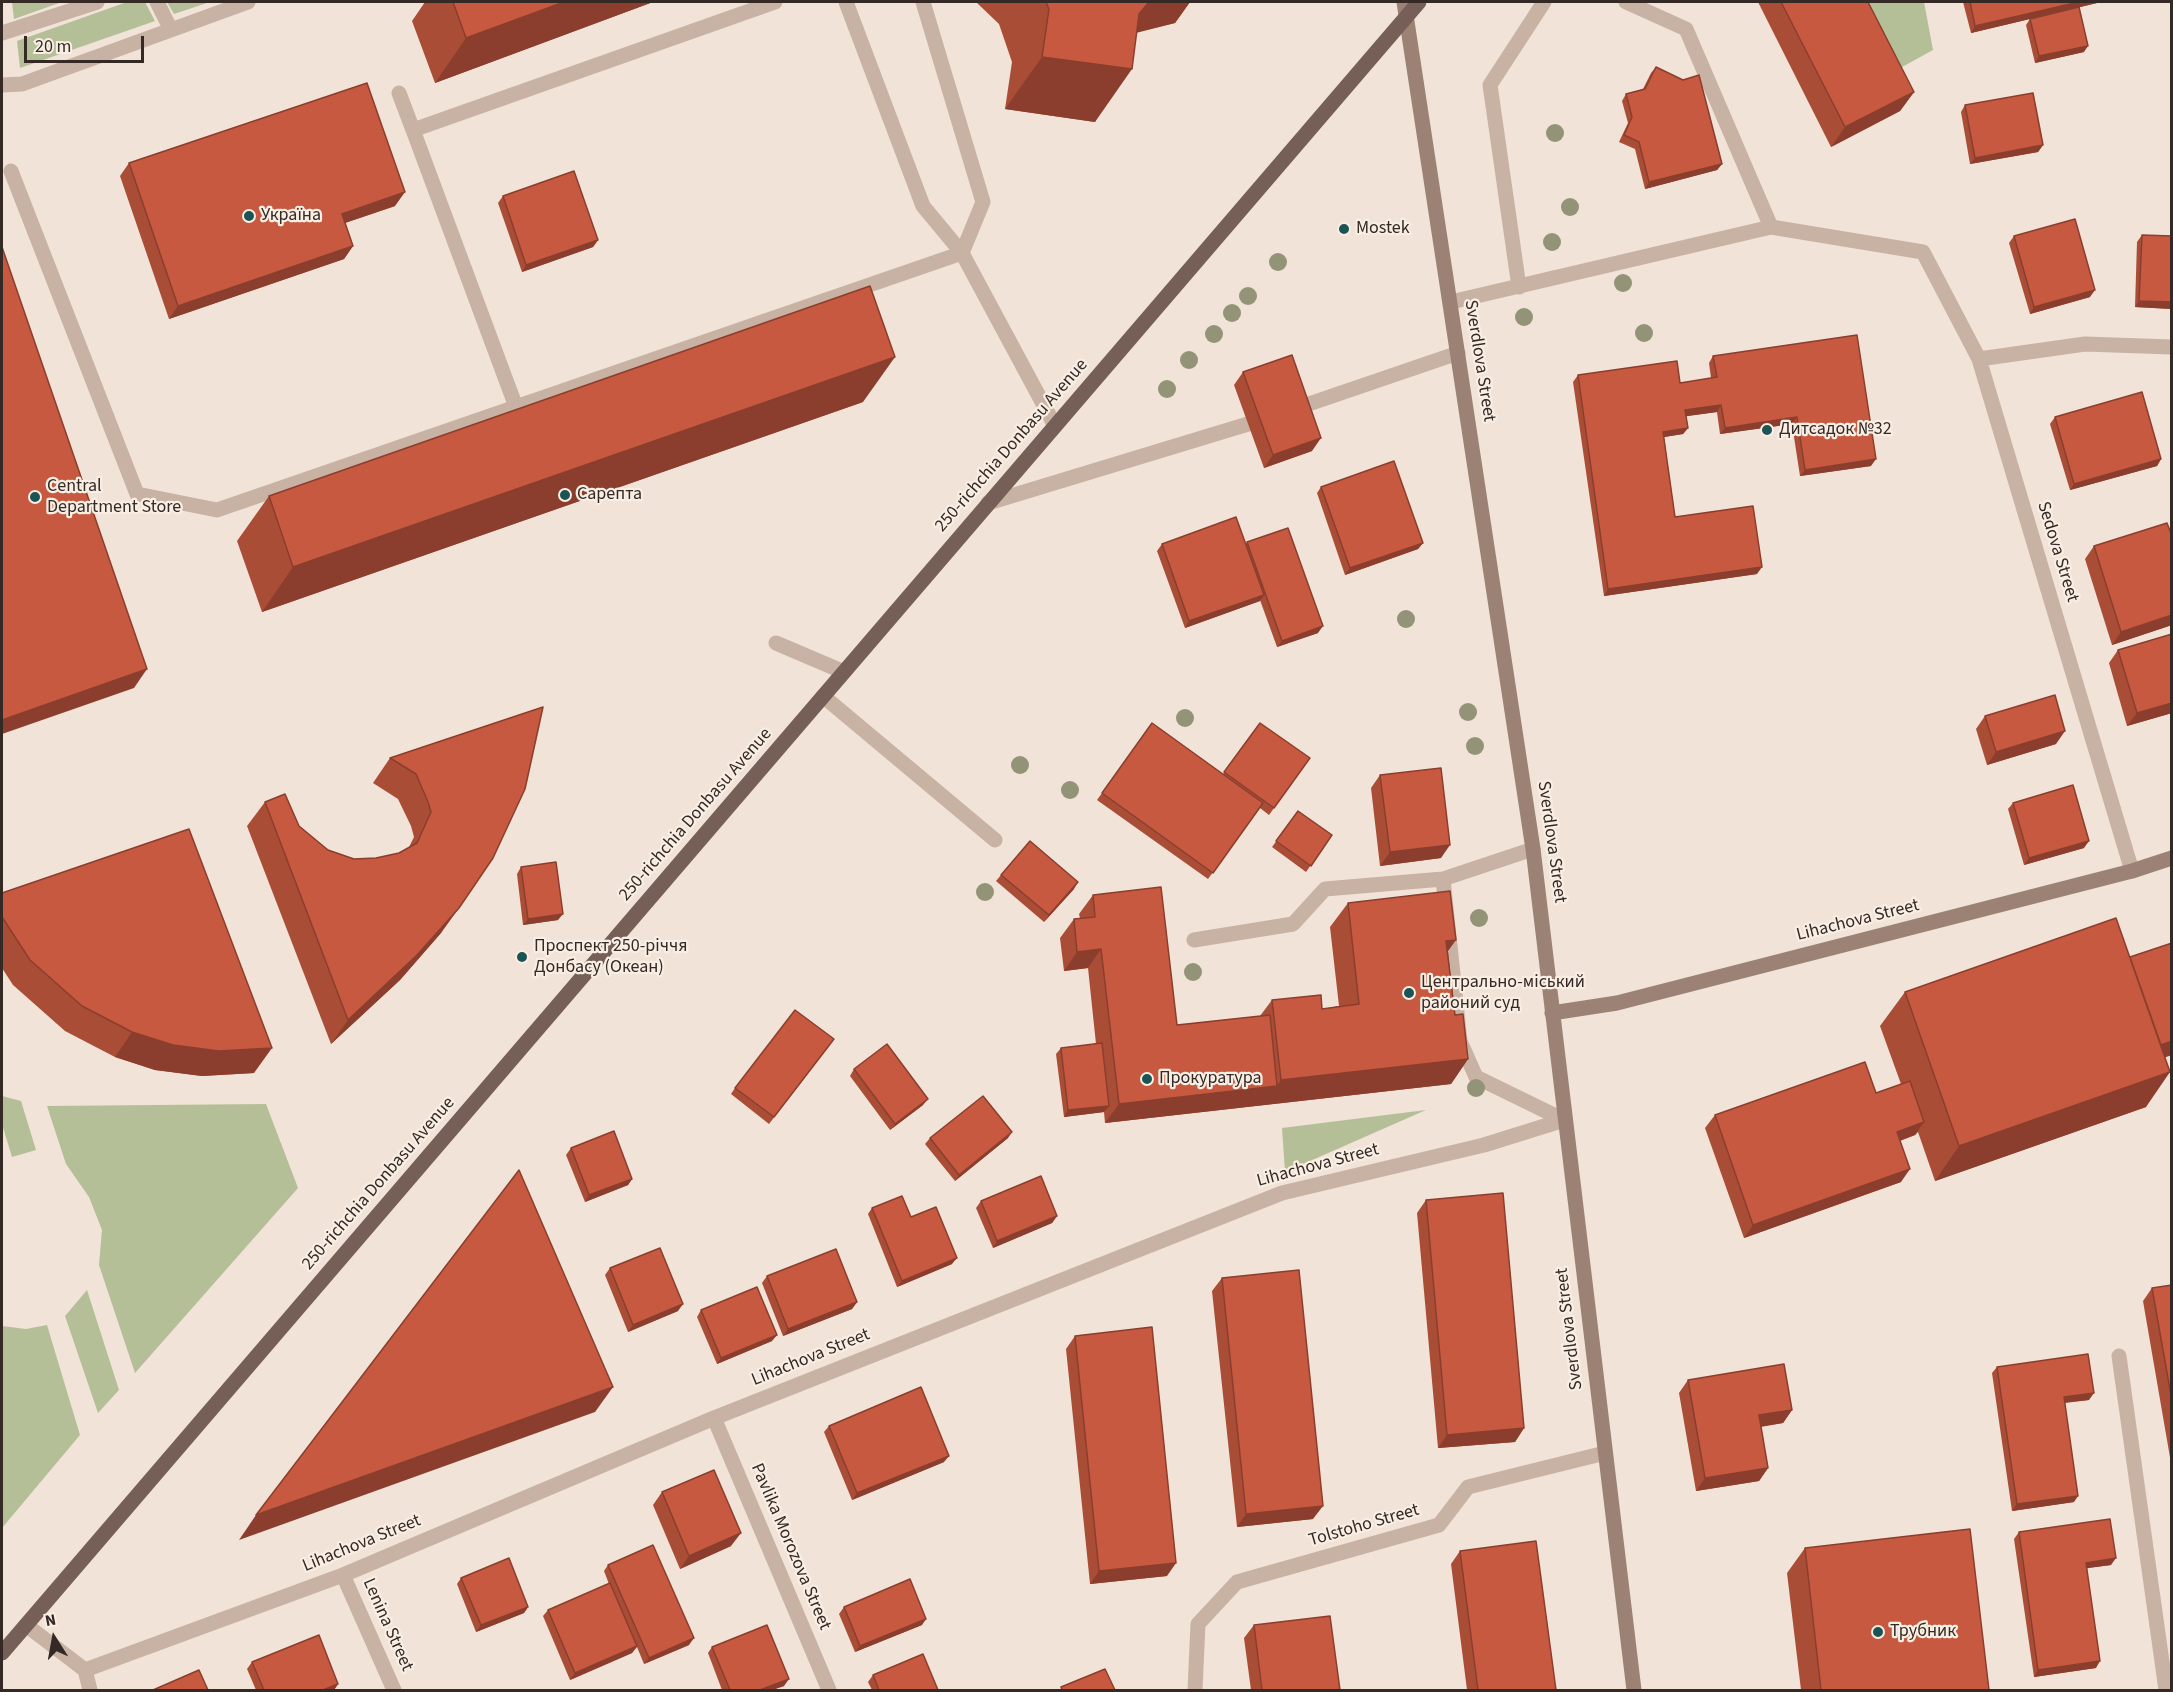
<!DOCTYPE html>
<meta charset="utf-8">
<style>
body{margin:0}
#map{position:relative;width:2173px;height:1692px;overflow:hidden;background:#f1e3d7;font-family:"Source Sans 3",sans-serif}
canvas{display:block}
.frame{position:absolute;inset:0;border:3px solid #342925;pointer-events:none}
.north{position:absolute;left:24px;top:1608px;width:60px;height:60px;-webkit-text-stroke:4px #f9eee3;paint-order:stroke;rotate:349deg;font-size:16px;font-weight:700;line-height:24px;text-align:center;color:#342925}
.north::after{content:'';display:block;margin:auto;width:21px;height:27px;background:#342925;clip-path:polygon(50% 0,100% 100%,50% 72%,0 100%)}
.scale{position:absolute;left:24px;top:36px;width:120px;height:27px;box-sizing:border-box;border:3px solid #342925;border-top:0;padding-left:8px;font-size:18px;line-height:21px;white-space:nowrap;color:#342925;-webkit-text-stroke:4px #f9eee3;paint-order:stroke}
</style>
<div id="map">
<canvas width="2173" height="1692"></canvas>
<div class="frame"></div>
<div class="north">N</div>
<div class="scale">20 m</div>
</div>
<script>
const ctx = document.querySelector('canvas').getContext('2d');
ctx.lineJoin = 'round';
function paint(path, color) { ctx.fillStyle = color; ctx.fill(path, 'evenodd'); }
function stroke(path, color, width, dash) { ctx.strokeStyle = color; ctx.lineWidth = width; ctx.lineCap = dash ? 'butt' : 'round'; ctx.setLineDash(dash || []); ctx.stroke(path); }
function write(font, color, halo, rows, align = 'center') {
  ctx.font = font + ' "Source Sans 3",sans-serif'; ctx.lineWidth = 4.5; ctx.setLineDash([]); ctx.textBaseline = 'middle'; ctx.strokeStyle = halo; ctx.fillStyle = color; for (const [text, x, y, turn = 0] of rows) {
    ctx.save(); ctx.translate(x, y); ctx.rotate((+turn || 0) * Math.PI / 180); ctx.textAlign = isNaN(turn) ? turn : align; if (halo) ctx.strokeText(text, 0, 0); ctx.fillText(text, 0, 0); ctx.restore();
  }
}
paint(new Path2D(`
 M12 2H62L14 19Z
 M127 2H145L155 21 20 68 17 41Z
 M167 2H210L174 14Z
 M1859 2H1924L1933 50 1893 72Z
 M2 1096 21 1101 36 1150 12 1157 2 1124Z
 M266 1104 298 1188 135 1373 99 1265 102 1230 89 1197 66 1164 47 1106Z
 M1426 1110 1285 1172 1282 1128Z
 M87 1290 119 1390 98 1413 65 1316Z
 M47 1325 80 1435 2 1528V1326L26 1329Z`), '#b4bf98');
stroke(new Path2D(`
 M846 2 923 206 962 253 1055 426
 M1626 2 1686 29 1771 227
 M399 93 413 130 775 2
 M413 130 516 407
 M11 171 137 494 217 510 962 253 983 202 923 2
 M1519 287 1490 85 1544 2
 M1297 408 1458 353
 M988 503 1248 424
 M776 643 844 672
 M823 696 995 840
 M1443 879 1460 1041 1476 1077 1564 1120
 M1194 940 1293 924 1325 889 1443 879 1533 849
 M2119 1356 2166 1690`), '#c8b2a3', 15);
stroke(new Path2D(`
 M157 2 171 30
 M2 33 97 2
 M2 85 22 84 248 2
 M1451 302 1771 227 1923 252 1979 359 2132 871
 M1979 359 2085 344 2172 347
 M714 1418 829 1690
 M343 1575 394 1690
 M26 1625 85 1670 90 1690
 M85 1670 343 1575 714 1418 1282 1193 1484 1145 1564 1120
 M1195 1690 1198 1624 1237 1582 1439 1525 1468 1487 1605 1453`), '#c8b2a3', 15);
stroke(new Path2D(`
 M1404 2 1533 849 1634 1690
 M1552 1013 1617 1003 2132 871 2172 858`), '#9c8175', 15);
stroke(new Path2D(`
 M2 1653 1419 2`), '#765f56', 15);
ctx.fillStyle = '#929377';
for (const [x, y] of [
 [1555,133],
 [1570,207],
 [1552,242],
 [1278,262],
 [1623,283],
 [1248,296],
 [1232,313],
 [1524,317],
 [1644,333],
 [1214,334],
 [1189,360],
 [1167,389],
 [1406,619],
 [1468,712],
 [1185,718],
 [1475,746],
 [1020,765],
 [1070,790],
 [985,892],
 [1479,918],
 [1193,972],
 [1476,1088]
]) { ctx.beginPath(); ctx.arc(x, y, 9, 0, 2 * Math.PI); ctx.fill(); }
paint(new Path2D(`
 M425 2H653L435 83 412 21Z
 M976 2H1190L1175 23 1137 32 1095 122 1005 109 1012 62 999 24Z
 M1758 2H1868L1914 92 1900 111 1831 147Z
 M1963 2H2098L2097 3 1971 33Z
 M2030 19 2084 52 2035 63 2026 25Z
 M1656 67 1722 164 1717 170 1645 189 1635 149 1619 142 1628 123 1622 101 1626 94 1643 89 1651 73Z
 M1965 105 2043 145 2038 152 1970 164 1961 112Z
 M129 163 395 206 345 223 353 246 344 259 169 319 120 176Z
 M503 196 598 240 593 247 522 272 498 203Z
 M2142 235 2172 309 2135 307 2137 242Z
 M2014 236 2090 297 2030 314 2009 243Z
 M1713 356 1871 466 1800 476 1792 424 1720 434 1717 412 1686 416 1688 428 1683 434 1664 437 1675 517 1757 574 1604 596 1573 382 1578 375 1680 383 1711 378 1709 363Z
 M1243 372 1312 451 1264 468 1234 385Z
 M863 402 262 612 237 541 269 496Z
 M2055 417 2161 459 2157 466 2070 490 2050 424Z
 M1321 487 1423 543 1418 549 1345 575 1317 493Z
 M2172 536V625L2112 645 2085 559 2094 546Z
 M1247 542 1318 633 1277 647 1260 600V601L1185 628 1157 551 1162 544H1246Z
 M2172 634V713L2127 726 2109 663 2118 650Z
 M543 707 441 933 400 980 331 1044 247 826 265 802 299 826 328 850 354 859 376 858 399 853 409 847 414 837 411 826 398 799 373 783 390 758Z
 M1985 716 2056 744 1987 765 1976 729Z
 M1152 723 1223 774 1260 723 1310 758 1269 815 1260 808 1208 879 1097 800Z
 M1380 775 1441 858 1380 866 1371 788Z
 M2013 803 2084 848 2024 865 2008 809Z
 M1298 811 1332 835 1306 872 1272 847Z
 M521 867 558 920 523 925 517 874Z
 M1001 875 1074 889 1044 922 996 881Z
 M2 893 254 1073 202 1076 155 1070 115 1057 65 1031 13 985 2 968Z
 M1093 895 1177 1025 1260 1016 1272 1000 1322 1009 1339 1006 1330 927 1348 903 1448 952 1455 1015 1468 1059 1451 1084 1105 1123 1104 1112 1064 1117 1056 1054 1061 1048 1096 1044 1088 968 1064 971 1060 938 1074 919 1080 918 1079 914Z
 M1905 992 2165 1058 2146 1107 1935 1181 1918 1132 1915 1135 1900 1141 1901 1182 1744 1238 1705 1128 1715 1115 1876 1093 1901 1084 1880 1026Z
 M829 1046 769 1124 731 1094 735 1088Z
 M854 1069 923 1105 890 1130 850 1076Z
 M930 1138H1008L955 1181 925 1144Z
 M571 1148 632 1179 628 1185 585 1202 566 1155Z
 M1426 1200 1524 1428 1515 1442 1438 1448 1417 1213Z
 M981 1201 1057 1216 1052 1223 993 1248 976 1208Z
 M872 1208 911 1217 952 1264 897 1287 868 1214Z
 M610 1268 678 1311 628 1332 605 1275Z
 M767 1276 857 1302 852 1309 783 1336 762 1283Z
 M1222 1278 1313 1519 1237 1527 1212 1291Z
 M2172 1285V1469L2143 1301 2152 1288Z
 M701 1310 772 1341 717 1364 697 1317Z
 M1075 1336 1167 1576 1090 1584 1066 1349Z
 M1997 1367 2089 1400 2065 1403 2074 1502 2012 1511 1992 1373Z
 M1688 1380 1792 1410 1783 1423 1761 1427 1768 1468 1759 1481 1696 1491 1679 1393Z
 M829 1426 944 1462 852 1500 824 1432Z
 M662 1492 731 1546 680 1569 653 1505Z
 M2019 1532 2111 1565 2087 1568 2096 1668 2034 1677 2014 1539Z
 M1805 1548 1989 1690H1801L1787 1573Z
 M1460 1551 1556 1690H1467L1451 1564Z
 M608 1565 689 1645 644 1664 637 1647 632 1653 570 1680 543 1616 548 1610 609 1584 604 1571Z
 M461 1578 528 1607 524 1613 476 1632 457 1584Z
 M844 1607 922 1625 855 1652 839 1614Z
 M1254 1625 1340 1690H1251L1244 1638Z
 M712 1647 784 1686 772 1690H722L708 1653Z
 M252 1662 338 1684 334 1690H256L247 1669Z
 M873 1675 938 1690H872L868 1682Z`), '#aa4d37');
paint(new Path2D(`
 M564 2H653L435 83 466 38Z
 M1149 2H1190L1175 23 1128 35 1132 69 1095 122 1005 109 1042 57 1139 14Z
 M2079 2H2098L2097 3 1971 33 1975 26Z
 M2088 46 2084 52 2035 63 2039 56Z
 M1914 92 1900 111 1831 147 1845 127Z
 M2043 145 2038 152 1970 164 1975 158Z
 M1722 164 1717 170 1645 189 1649 182Z
 M405 192 395 206 333 227 342 214Z
 M598 240 593 247 522 272 526 265Z
 M353 246 344 259 169 319 178 306Z
 M2095 290 2090 297 2030 314 2034 307Z
 M2139 301 2172 302V309L2135 307Z
 M895 357 863 402 262 612 293 567Z
 M1721 405 1717 412 1681 417 1685 410Z
 M1797 417 1792 424 1720 434 1725 428Z
 M1688 428 1683 434 1658 438 1663 432Z
 M1321 438 1312 451 1264 468 1273 455Z
 M1876 459 1871 466 1800 476 1805 470Z
 M2161 459 2157 466 2070 490 2074 484Z
 M1423 543 1418 549 1345 575 1350 568Z
 M1762 567 1757 574 1604 596 1608 589Z
 M1264 595 1260 601 1185 628 1189 621Z
 M2172 615V625L2112 645 2121 632Z
 M1323 626 1318 633 1277 647 1282 641Z
 M147 669 134 688 2 734V720Z
 M2172 703V713L2127 726 2137 713Z
 M2065 731 2056 744 1987 765 1996 752Z
 M2089 841 2084 848 2024 865 2029 858Z
 M1450 845 1441 858 1380 866 1390 852Z
 M1078 882 1074 889 1044 922 1049 915Z
 M459 908 441 933 400 980 331 1044 348 1020Z
 M563 914 558 920 523 925 528 919Z
 M1456 940 1438 965 1446 941Z
 M1101 949 1088 968 1064 971 1077 952Z
 M132 1032 272 1048 254 1073 202 1076 155 1070 115 1057Z
 M2172 1041V1055L2134 1068 2148 1049Z
 M1468 1059 1451 1084 1105 1123 1119 1104 1277 1086 1281 1080Z
 M2170 1072 2146 1107 1935 1181 1959 1146Z
 M928 1099 923 1105 890 1130 895 1124Z
 M1109 1106 1104 1112 1064 1117 1068 1110Z
 M1924 1122 1915 1135 1888 1145 1897 1132Z
 M1012 1132 1008 1138 955 1181 959 1175Z
 M1910 1169 1901 1182 1744 1238 1753 1225Z
 M632 1179 628 1185 585 1202 589 1195Z
 M1057 1216 1052 1223 993 1248 997 1241Z
 M957 1258 952 1264 897 1287 902 1281Z
 M857 1302 852 1309 783 1336 788 1329Z
 M683 1304 678 1311 628 1332 633 1325Z
 M777 1335 772 1341 717 1364 721 1358Z
 M613 1387 595 1412 239 1540 256 1515Z
 M2094 1393 2089 1400 2060 1403 2064 1397Z
 M1792 1410 1783 1423 1750 1428 1759 1415Z
 M1524 1428 1515 1442 1438 1448 1447 1435Z
 M949 1456 944 1462 852 1500 857 1493Z
 M1768 1468 1759 1481 1696 1491 1705 1478Z
 M2078 1496 2074 1502 2012 1511 2017 1504Z
 M1323 1506 1313 1519 1237 1527 1246 1514Z
 M741 1533 731 1546 680 1569 689 1556Z
 M2116 1558 2111 1565 2081 1569 2086 1563Z
 M1176 1563 1167 1576 1090 1584 1099 1571Z
 M528 1607 524 1613 476 1632 481 1625Z
 M926 1619 922 1625 855 1652 860 1646Z
 M694 1638 689 1645 644 1664 649 1658Z
 M637 1646 632 1653 570 1680 575 1673Z
 M2100 1661 2096 1668 2034 1677 2038 1670Z
 M789 1679 784 1686 772 1690H760Z
 M338 1684 334 1690H323Z`), '#8b3e2d');
const building = new Path2D(`
 M453 2H564L466 38Z
 M1046 2H1149L1139 14 1132 69 1042 57 1049 9Z
 M1781 2H1868L1914 92 1845 127Z
 M1970 2H2079L1975 26Z
 M2079 7 2088 46 2039 56 2030 19Z
 M1656 67 1683 80 1699 75 1722 164 1649 182 1639 142 1624 135 1632 117 1626 94 1645 89Z
 M367 83 405 192 342 214 353 246 178 306 129 163Z
 M2033 93 2043 145 1975 158 1965 105Z
 M574 171 598 240 526 265 503 196Z
 M2075 219 2095 290 2034 307 2014 236Z
 M2142 235 2172 236V302L2139 301Z
 M2 247 147 669 2 720Z
 M870 286 895 357 293 567 269 496Z
 M1857 335 1876 459 1805 470 1797 417 1725 428 1721 405 1685 410 1688 428 1663 432 1675 517 1753 506 1762 567 1608 589 1578 375 1677 361 1680 383 1717 377 1713 356Z
 M1292 355 1321 438 1273 455 1243 372Z
 M2142 392 2161 459 2074 484 2055 417Z
 M1394 461 1423 543 1350 568 1321 487Z
 M1236 517 1264 595 1189 621 1162 544Z
 M2167 523 2172 536V615L2121 632 2094 546Z
 M1288 528 1323 626 1282 641 1247 542Z
 M2172 634V703L2137 713 2118 650Z
 M2055 695 2065 731 1996 752 1985 716Z
 M543 707 525 789 493 858 459 908 417 955 348 1020 265 802 285 794 299 826 328 850 354 859 376 858 399 853 417 843 431 812 428 802 416 774 390 758Z
 M1152 723 1263 803 1213 873 1102 793Z
 M1260 723 1310 758 1274 808 1224 772Z
 M1441 768 1450 845 1390 852 1380 775Z
 M2073 785 2089 841 2029 858 2013 803Z
 M1298 811 1332 835 1311 866 1276 841Z
 M189 829 272 1048 219 1051 173 1045 132 1032 82 1006 30 960 2 917V893Z
 M1030 841 1078 882 1049 915 1001 875Z
 M556 862 563 914 528 919 521 867Z
 M1161 887 1177 1025 1270 1015 1277 1086 1119 1104 1101 949 1077 952 1074 919 1095 917 1093 895Z
 M1450 891 1456 940 1446 941 1455 1015 1463 1014 1468 1059 1281 1080 1272 1000 1321 995 1322 1009 1359 1004 1348 903Z
 M2116 918 2170 1072 1959 1146 1905 992Z
 M2172 943V1041L2161 1045 2130 957Z
 M795 1010 834 1039 774 1117 735 1088Z
 M1102 1043 1109 1106 1068 1110 1061 1048Z
 M887 1044 928 1099 895 1124 854 1069Z
 M1865 1062 1876 1093 1910 1081 1924 1122 1897 1132 1910 1169 1753 1225 1715 1115Z
 M983 1096 1012 1132 959 1175 930 1138Z
 M614 1131 632 1179 589 1195 571 1148Z
 M519 1170 613 1387 256 1515Z
 M1041 1176 1057 1216 997 1241 981 1201Z
 M1503 1193 1524 1428 1447 1435 1426 1200Z
 M902 1196 911 1217 936 1207 957 1258 902 1281 872 1208Z
 M660 1248 683 1304 633 1325 610 1268Z
 M836 1249 857 1302 788 1329 767 1276Z
 M1299 1270 1323 1506 1246 1514 1222 1278Z
 M2172 1285V1401L2152 1288Z
 M757 1287 777 1335 721 1358 701 1310Z
 M1152 1327 1176 1563 1099 1571 1075 1336Z
 M2088 1354 2094 1393 2064 1397 2078 1496 2017 1504 1997 1367Z
 M1784 1364 1792 1410 1759 1415 1768 1468 1705 1478 1688 1380Z
 M921 1387 949 1456 857 1493 829 1426Z
 M714 1470 741 1533 689 1556 662 1492Z
 M2110 1519 2116 1558 2086 1563 2100 1661 2038 1670 2019 1532Z
 M1970 1529 1989 1690H1821L1805 1548Z
 M1536 1541 1556 1690H1478L1460 1551Z
 M653 1545 694 1638 649 1658 608 1565Z
 M509 1558 528 1607 481 1625 461 1578Z
 M910 1579 926 1619 860 1646 844 1607Z
 M610 1583 637 1646 575 1673 548 1610Z
 M1330 1616 1340 1690H1262L1254 1625Z
 M767 1625 789 1679 760 1690H730L712 1647Z
 M319 1635 338 1684 323 1690H264L252 1662Z
 M923 1654 938 1690H879L873 1675Z
 M1105 1669 1115 1690H1062L1061 1687Z
 M199 1670 208 1690H153Z`);
paint(building, '#c65940');
stroke(building, '#8b3e2d', 1.5);
for (const [x, y, r, color] of [
 [249,216,6,"#1b5455"],
 [1344,229,6,"#1b5455"],
 [1767,430,6,"#1b5455"],
 [565,495,6,"#1b5455"],
 [35,497,6,"#1b5455"],
 [522,957,6,"#1b5455"],
 [1409,993,6,"#1b5455"],
 [1147,1079,6,"#1b5455"],
 [1878,1632,6,"#1b5455"]
]) { const dot = new Path2D(); dot.arc(x, y, r, 0, 2 * Math.PI); ctx.fillStyle = color; ctx.fill(dot); stroke(dot, '#f9eee3', 2); }
write('18px', '#342925', '#f9eee3', [
 ["Україна",261,216],
 ["Mostek",1356,229],
 ["Дитсадок №32",1779,430],
 ["Central",47,487],
 ["Department Store",47,508],
 ["Сарепта",577,495],
 ["Проспект 250-річчя",534,947],
 ["Донбасу (Океан)",534,968],
 ["Центрально-міський",1421,983],
 ["районий суд",1421,1004],
 ["Прокуратура",1159,1079],
 ["Трубник",1890,1632]
], 'left');
write('18px', '#342925', '#f9eee3', [
 ["Sverdlova Street",1479,361,81],
 ["250-richchia Donbasu Avenue",1012,446,-49],
 ["Sedova Street",2057,552,73],
 ["250-richchia Donbasu Avenue",696,815,-49],
 ["Sverdlova Street",1551,842,82],
 ["Lihachova Street",1858,921,-14],
 ["Lihachova Street",1318,1166,-15],
 ["250-richchia Donbasu Avenue",379,1184,-49],
 ["Sverdlova Street",1570,1329,-97],
 ["Lihachova Street",811,1358,-22],
 ["Tolstoho Street",1364,1526,-16],
 ["Lihachova Street",362,1544,-22],
 ["Pavlika Morozova Street",790,1547,67],
 ["Lenina Street",387,1625,66]
]);
</script>
